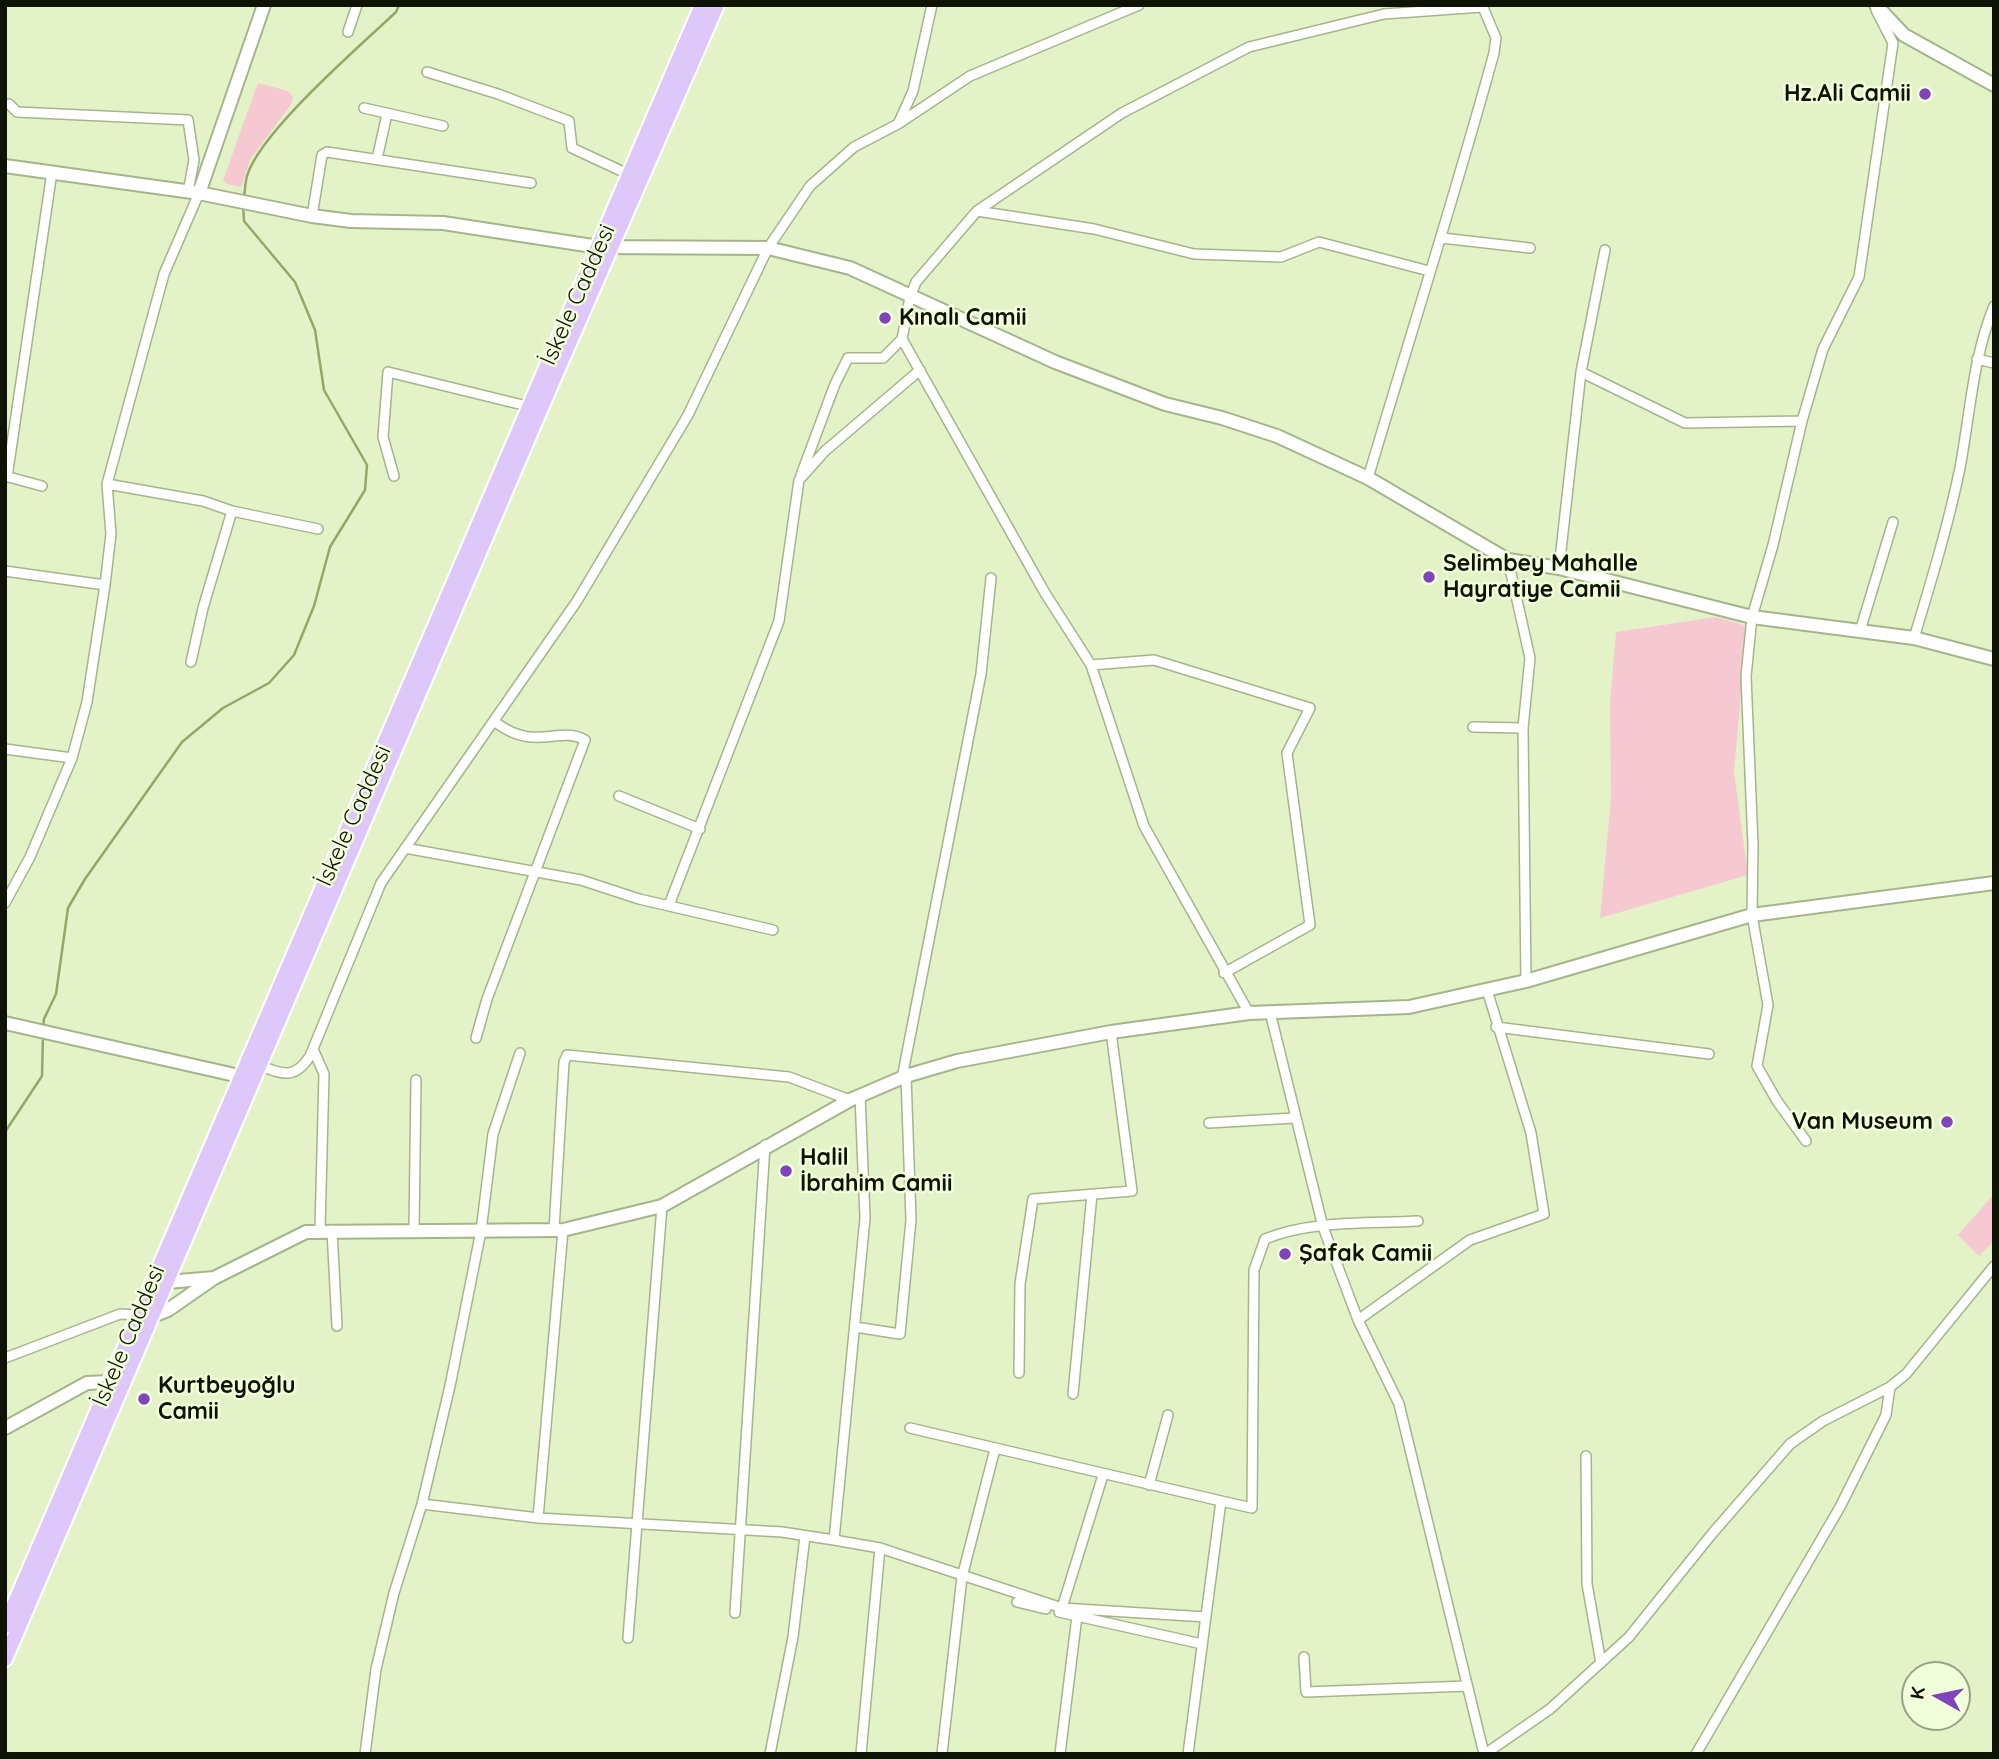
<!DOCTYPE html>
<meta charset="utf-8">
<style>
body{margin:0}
#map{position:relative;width:1999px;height:1759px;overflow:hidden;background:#e3f3c7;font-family:Quicksand,sans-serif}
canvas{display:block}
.frame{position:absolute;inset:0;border:7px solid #0e1305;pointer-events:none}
.north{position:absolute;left:1901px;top:1661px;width:70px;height:70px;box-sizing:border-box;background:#f2ffdb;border:2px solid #97a185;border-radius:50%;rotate:279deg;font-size:19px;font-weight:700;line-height:28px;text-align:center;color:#0e1305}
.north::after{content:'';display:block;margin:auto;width:24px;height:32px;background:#7f44ba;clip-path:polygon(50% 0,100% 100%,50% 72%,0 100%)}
</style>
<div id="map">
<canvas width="1999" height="1759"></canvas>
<div class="frame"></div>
<div class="north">K</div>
</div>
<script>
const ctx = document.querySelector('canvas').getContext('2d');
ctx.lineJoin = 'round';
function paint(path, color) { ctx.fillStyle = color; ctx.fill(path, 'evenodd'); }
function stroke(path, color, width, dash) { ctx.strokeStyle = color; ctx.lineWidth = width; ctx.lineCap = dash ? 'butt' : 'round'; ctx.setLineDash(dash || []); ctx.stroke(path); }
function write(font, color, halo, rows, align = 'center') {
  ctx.font = font + ' Quicksand,sans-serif'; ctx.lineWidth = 5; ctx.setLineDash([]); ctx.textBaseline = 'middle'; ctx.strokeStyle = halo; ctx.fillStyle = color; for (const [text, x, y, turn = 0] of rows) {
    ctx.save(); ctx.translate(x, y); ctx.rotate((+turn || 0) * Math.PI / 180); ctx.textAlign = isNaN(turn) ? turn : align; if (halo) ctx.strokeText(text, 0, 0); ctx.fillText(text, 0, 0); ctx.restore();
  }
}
paint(new Path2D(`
 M258 83 288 91 293 97 292 103 250 160 241 187 227 184 223 180Z
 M1716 617 1747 626 1734 772 1748 875 1600 918 1611 797 1610 703 1616 632Z
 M1994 1194V1241L1979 1256 1958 1235Z`), '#f6c8d2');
stroke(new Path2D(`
 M244 198C245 191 245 183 247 176 260 132 360 46 396 12L399 5
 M43 1028 44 1019 56 994 68 908 85 879 182 742 223 708 269 683 294 655 314 606 330 547 365 490 367 465 324 390 315 330 295 282 244 221 243 205
 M5 1132 42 1076 43 1035`), '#93a868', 2.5);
const minor = new Path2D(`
 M348 32 357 5
 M427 72 498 94 569 121 572 148 630 175
 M9 104 17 112 188 120 194 160 188 192
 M364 108 443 126
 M899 122 913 91 932 5
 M377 159 387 114
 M977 211 1094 229 1194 254 1281 257 1319 242 1429 271
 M312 216 322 155 327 152 531 183
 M1442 238 1530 248
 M1977 359 1994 363
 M1581 372 1685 423 1802 421
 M801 475 835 384 848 358H883L902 339
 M5 476 42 486
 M394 476 383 437 388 372 531 407
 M7 477 52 172
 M1368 478C1410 336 1455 196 1494 53L1496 38 1482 5
 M107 484 203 501 232 511 203 608 191 662
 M232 511 318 529
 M1508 560 1530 658 1523 728 1526 981
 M1559 568 1581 372 1605 250
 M5 571 105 585
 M1860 631 1893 522
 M1914 638C1931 582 1948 526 1960 468 1970 414 1973 357 1994 306
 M1091 665 1154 660 1310 708 1287 753 1310 925 1224 973
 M1473 727 1523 728
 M5 749 72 758
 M619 796 700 829
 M405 848 581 880 639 899 773 930
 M5 903 30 857 72 758 87 702 105 585 111 534 107 484 164 274 199 193
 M669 905 779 621 799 480 825 451 920 370
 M1270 1012 1323 1227 1358 1320 1399 1404 1484 1754
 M1249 1013 1144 826 1091 665 1045 593 902 339 910 297 916 282 977 211 1122 113 1249 47 1384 14 1482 7
 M1496 1027 1709 1054
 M476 1038 487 999 585 740C558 725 536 753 495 722
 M313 1049 324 1074 320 1229
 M261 1066C284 1075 295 1079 310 1056L381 883 577 601 688 415 768 248 810 186 854 147 898 124 970 76 1139 5
 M902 1078 981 674 991 578
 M1209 1123 1294 1118
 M1806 1141 1777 1101 1757 1066 1768 1005 1752 915 1753 845 1746 676 1752 617 1773 545 1802 421 1823 349 1859 277 1893 43 1876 10
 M332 1230 337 1326
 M414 1230 416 1080
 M554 1230 564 1062 567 1055 789 1077 850 1100
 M1358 1320 1470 1240 1544 1214 1531 1133 1487 990
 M855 1327 900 1334 911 1220 906 1076
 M5 1358 120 1314 138 1315
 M1019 1373 1020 1284 1033 1199 1132 1191 1111 1032
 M1073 1394 1092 1194
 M910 1428 1221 1501
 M1586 1456 1587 1584 1601 1663
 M1149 1485 1168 1415
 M422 1504 538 1518 782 1532 834 1540 865 1218 860 1095
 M538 1518 563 1230
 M834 1540 880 1548 1062 1608 1206 1617
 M1017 1602 1046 1609
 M1062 1608 1103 1475
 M1059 1612 1202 1644
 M735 1613 765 1145
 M628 1638 662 1206
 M1304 1657 1306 1692 1467 1686
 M365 1754 376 1669 394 1593 422 1504 450 1386 481 1231 493 1134 520 1053
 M770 1754 793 1637 805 1536
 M861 1754 880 1548
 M942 1754 962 1577 995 1449
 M1060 1754 1077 1616
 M1188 1754 1221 1501 1252 1508 1254 1270 1265 1239C1311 1220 1369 1224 1418 1221
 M1485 1754 1550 1709 1629 1637 1711 1535 1790 1444 1823 1421 1890 1387 1906 1374 1994 1266
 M1696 1754 1840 1507 1886 1415 1890 1387`);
const tertiary = new Path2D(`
 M1876 5 1904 35 1994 85
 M5 166 199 193 312 216 351 221 443 223 599 247 768 248 850 268 1055 362 1165 404 1222 418 1277 436 1368 478 1508 560 1559 568 1752 617 1914 638 1994 659
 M199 193 264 5
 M5 1023 248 1078
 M167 1282 214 1278
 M153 1316 168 1310 214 1278 306 1232 563 1230 662 1206 850 1100 906 1076 957 1061 1111 1032 1249 1013 1409 1007 1526 981 1752 915 1994 883
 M5 1428 87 1383 109 1382`);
const primary = new Path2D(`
 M5 1626 702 5
 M5 1659 550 387 717 5`);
stroke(minor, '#a6b48b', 12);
stroke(tertiary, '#a6b48b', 16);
stroke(primary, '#fff', 18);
stroke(minor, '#fff', 9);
stroke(tertiary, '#fff', 12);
stroke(primary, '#ddc8f9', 14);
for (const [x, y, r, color] of [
 [1925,94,7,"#7f44ba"],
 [885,318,7,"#7f44ba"],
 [1429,577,7,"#7f44ba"],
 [1947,1122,7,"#7f44ba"],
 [786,1171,7,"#7f44ba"],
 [1285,1254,7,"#7f44ba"],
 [144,1399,7,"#7f44ba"]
]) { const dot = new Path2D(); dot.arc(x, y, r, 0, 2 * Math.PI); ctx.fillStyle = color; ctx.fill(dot); stroke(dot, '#f2ffdb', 2.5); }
write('bold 23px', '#0e1305', '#f2ffdb', [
 ["Hz.Ali Camii",1911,94,"right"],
 ["Kınalı Camii",899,318],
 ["Selimbey Mahalle",1443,564],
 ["Hayratiye Camii",1443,590],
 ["Van Museum",1933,1122,"right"],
 ["Halil",800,1158],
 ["İbrahim Camii",800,1184],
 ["Şafak Camii",1299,1254],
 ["Kurtbeyoğlu",158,1386],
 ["Camii",158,1412]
], 'left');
write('23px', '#0e1305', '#f2ffdb', [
 ["İskele Caddesi",578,295,-66],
 ["İskele Caddesi",354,816,-66],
 ["İskele Caddesi",129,1336,-67]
]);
</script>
